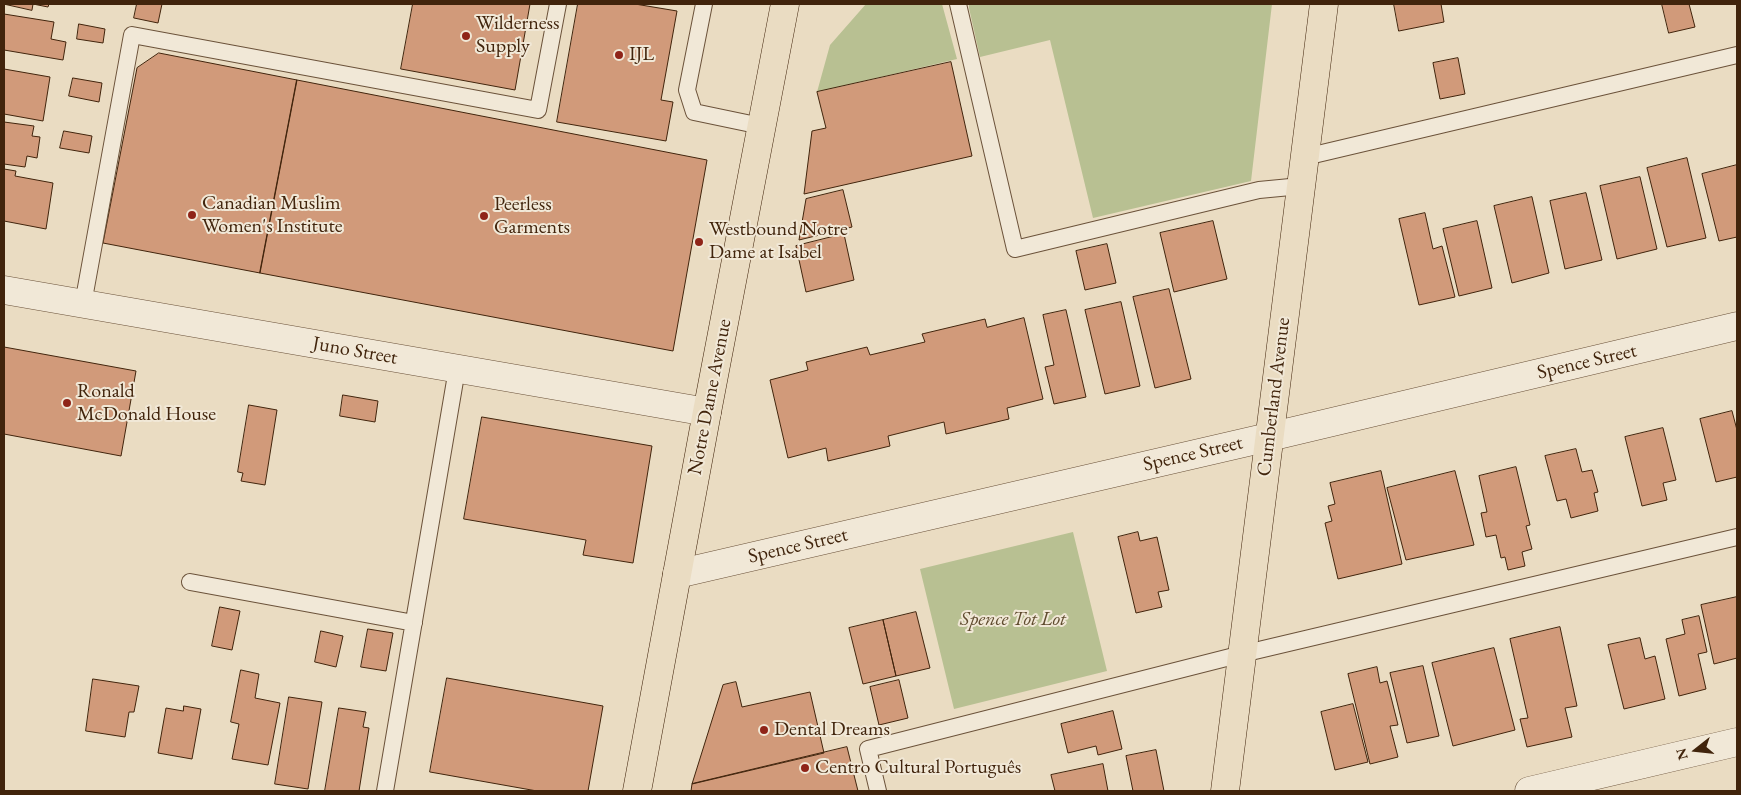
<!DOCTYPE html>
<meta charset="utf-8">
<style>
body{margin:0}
#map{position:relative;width:1741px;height:795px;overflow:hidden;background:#eadcc2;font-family:"EB Garamond",serif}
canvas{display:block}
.frame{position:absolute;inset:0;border:5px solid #41240c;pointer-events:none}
.north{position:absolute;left:1671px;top:725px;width:50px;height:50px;-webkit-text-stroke:4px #f1e8d7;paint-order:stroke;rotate:254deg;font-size:14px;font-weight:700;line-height:20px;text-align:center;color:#41240c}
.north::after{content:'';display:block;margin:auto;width:18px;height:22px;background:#41240c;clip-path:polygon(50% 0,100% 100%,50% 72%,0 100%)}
</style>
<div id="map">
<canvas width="1741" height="795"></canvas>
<div class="frame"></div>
<div class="north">N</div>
</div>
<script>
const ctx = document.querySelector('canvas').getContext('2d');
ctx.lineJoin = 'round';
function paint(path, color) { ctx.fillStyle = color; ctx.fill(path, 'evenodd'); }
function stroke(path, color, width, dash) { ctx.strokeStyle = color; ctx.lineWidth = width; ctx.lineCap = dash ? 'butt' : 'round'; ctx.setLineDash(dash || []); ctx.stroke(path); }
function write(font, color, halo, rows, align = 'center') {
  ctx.font = font + ' "EB Garamond",serif'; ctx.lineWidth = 4; ctx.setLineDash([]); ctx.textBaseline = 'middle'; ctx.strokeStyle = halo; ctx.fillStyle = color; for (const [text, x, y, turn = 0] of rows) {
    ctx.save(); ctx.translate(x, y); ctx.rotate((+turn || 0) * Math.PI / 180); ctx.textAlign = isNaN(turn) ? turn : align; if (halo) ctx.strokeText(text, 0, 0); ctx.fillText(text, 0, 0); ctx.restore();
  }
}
paint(new Path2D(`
 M866 4H942L957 59 817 92 830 45Z
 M969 4H1272L1251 181 1093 218 1050 40 980 57 969 8Z
 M1073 532 1107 671 954 709 920 569Z`), '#b8c092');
const building = new Path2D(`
 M4 4H49L48 7 33 4 32 10Z
 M137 4H162L158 23 134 18Z
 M413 4H530L515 90 401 69Z
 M578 4H635L677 11 661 100 673 102 666 141 557 122Z
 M1394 4H1441L1444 22 1399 31Z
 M1662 4H1689L1695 27 1669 33Z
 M4 14 54 22 51 39 66 42 63 60 4 50Z
 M79 24 105 29 103 43 77 39Z
 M159 53 297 80 260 273 103 243 137 68Z
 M1458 58 1465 94 1440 99 1433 63Z
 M951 62 972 156 804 194 812 131 826 128 817 92Z
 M4 69 50 77 43 121 4 114Z
 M73 78 102 83 99 102 69 96Z
 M297 80 707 160 673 351 260 273Z
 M4 122 34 126 32 136 40 137 37 158 27 156 25 167 4 164Z
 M64 131 92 136 89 153 60 148Z
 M1687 158 1706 238 1667 247 1647 168Z
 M1737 165V237L1719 241 1702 174Z
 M4 169 16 171 15 176 53 183 46 229 4 221Z
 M1640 177 1657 249 1617 259 1600 186Z
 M843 190 852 227 799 240 806 199Z
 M1586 193 1602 260 1565 269 1550 201Z
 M1532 197 1549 273 1512 283 1494 206Z
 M1425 213 1433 249 1442 246 1455 297 1419 305 1399 219Z
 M1213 221 1227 279 1174 292 1160 233Z
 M1477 221 1492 288 1459 296 1443 229Z
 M844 234 854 280 806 292 796 246Z
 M1107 244 1116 283 1085 290 1076 251Z
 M1169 289 1191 379 1155 388 1133 297Z
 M1121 302 1140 386 1105 394 1085 310Z
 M1066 310 1086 397 1054 404 1045 367 1054 365 1043 315Z
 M1024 318 1043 399 1007 408 1009 419 946 434 944 422 888 436 890 446 828 461 826 448 788 458 770 380 808 370 806 362 867 347 870 355 925 342 922 334 985 319 987 327Z
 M4 347 136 371 121 456 4 434Z
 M343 395 378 401 375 422 340 416Z
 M249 405 277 410 265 485 241 481 243 473 238 472Z
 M1732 411 1737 430V477L1716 482 1700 419Z
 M482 417 652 446 633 563 583 555 586 540 464 519Z
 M1663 428 1676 480 1663 483 1667 500 1642 506 1625 437Z
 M1576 449 1582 472 1592 470 1598 492 1594 493 1598 511 1571 518 1566 499 1557 501 1545 456Z
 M1516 467 1530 525 1526 526 1532 549 1522 552 1525 566 1508 570 1505 557 1501 558 1496 535 1486 537 1481 513 1487 512 1479 476Z
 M1381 471 1402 564 1338 579 1325 523 1332 521 1328 506 1335 504 1330 483Z
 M1455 471 1474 545 1406 560 1387 488Z
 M1138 532 1140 541 1157 537 1169 590 1158 592 1162 607 1136 613 1118 537Z
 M1737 597V658L1714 664 1701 605Z
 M220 607 240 611 232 650 212 646Z
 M916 612 930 668 896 676 883 620Z
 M1699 616 1707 652 1698 654 1706 689 1679 696 1666 639 1685 634 1682 620Z
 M883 620 896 676 863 684 849 628Z
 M1560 627 1577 706 1565 708 1572 737 1527 747 1520 719 1528 718 1510 639Z
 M368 629 393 633 386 671 361 667Z
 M321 631 343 636 336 667 315 662Z
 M1640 638 1645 659 1655 656 1665 699 1624 709 1608 645Z
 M1494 648 1515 730 1453 746 1432 663Z
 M1423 666 1439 736 1407 743 1390 673Z
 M1377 667 1380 683 1387 681 1398 725 1390 726 1398 757 1370 764 1348 674Z
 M241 670 259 674 255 698 280 703 268 765 232 759 239 724 231 722Z
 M447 678 603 706 588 791H537L430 772Z
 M93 679 139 686 134 712H129L125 737 86 731Z
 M899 680 908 718 879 725 870 687Z
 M736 682 742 707 810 692 824 753 692 784 723 685Z
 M289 697 322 702 308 789 275 784Z
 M1353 704 1368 762 1335 770 1321 712Z
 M184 706 201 709 192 759 158 753 166 708 183 711Z
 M339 708 366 712 363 727 369 728 359 791H325Z
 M1113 711 1122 749 1098 755 1096 746 1068 753 1061 724Z
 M847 747 858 791H691L692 784Z
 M1156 750 1164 791H1133L1126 756Z
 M1103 764 1108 791H1055L1051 775Z`);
paint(building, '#d19a7a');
stroke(building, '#41240c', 1);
const service = new Path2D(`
 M704 4 687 90 694 112 761 126
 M958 4 1015 249 1259 190 1301 186
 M1305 157 1737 55
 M83 304 132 35 538 110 558 4
 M190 582 414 623
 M385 791 457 369
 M878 791 868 749 1242 654 1737 537`);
const minor = new Path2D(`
 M4 290 707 412
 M677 574 1269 437 1737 326
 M1529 791 1737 742`);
const primary = new Path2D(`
 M637 791 707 412 785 4
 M1225 791 1324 4`);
stroke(service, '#6b523a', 18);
stroke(minor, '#6b523a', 29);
stroke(primary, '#41240c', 29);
stroke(service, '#f1e8d7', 16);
stroke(minor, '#f1e8d7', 28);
stroke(primary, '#eadcc2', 28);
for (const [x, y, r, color] of [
 [466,36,5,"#8f2418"],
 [619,55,5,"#8f2418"],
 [192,215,5,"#8f2418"],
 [484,216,5,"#8f2418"],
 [699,242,5,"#8f2418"],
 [67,403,5,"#8f2418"],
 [764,730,5,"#8f2418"],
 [805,768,5,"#8f2418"]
]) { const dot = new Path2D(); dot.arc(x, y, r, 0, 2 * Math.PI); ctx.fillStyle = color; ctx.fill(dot); stroke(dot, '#f1e8d7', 2); }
write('20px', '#41240c', '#f1e8d7', [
 ["Wilderness",476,24],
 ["Supply",476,47],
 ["IJL",629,55],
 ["Canadian Muslim",202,204],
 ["Women's Institute",202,227],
 ["Peerless",494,205],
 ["Garments",494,228],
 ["Westbound Notre",709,230],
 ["Dame at Isabel",709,253],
 ["Ronald",77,392],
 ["McDonald House",77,415],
 ["Dental Dreams",774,730],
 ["Centro Cultural Português",815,768]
], 'left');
write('20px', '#41240c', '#f1e8d7', [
 ["Juno Street",355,351,10],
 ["Spence Street",1587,362,-13],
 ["Notre Dame Avenue",710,397,-79],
 ["Cumberland Avenue",1274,397,-83],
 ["Spence Street",1193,454,-13],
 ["Spence Street",798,546,-13]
]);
write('italic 20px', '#5f4b2e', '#f1e8d7', [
 ["Spence Tot Lot",1013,620]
]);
</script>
